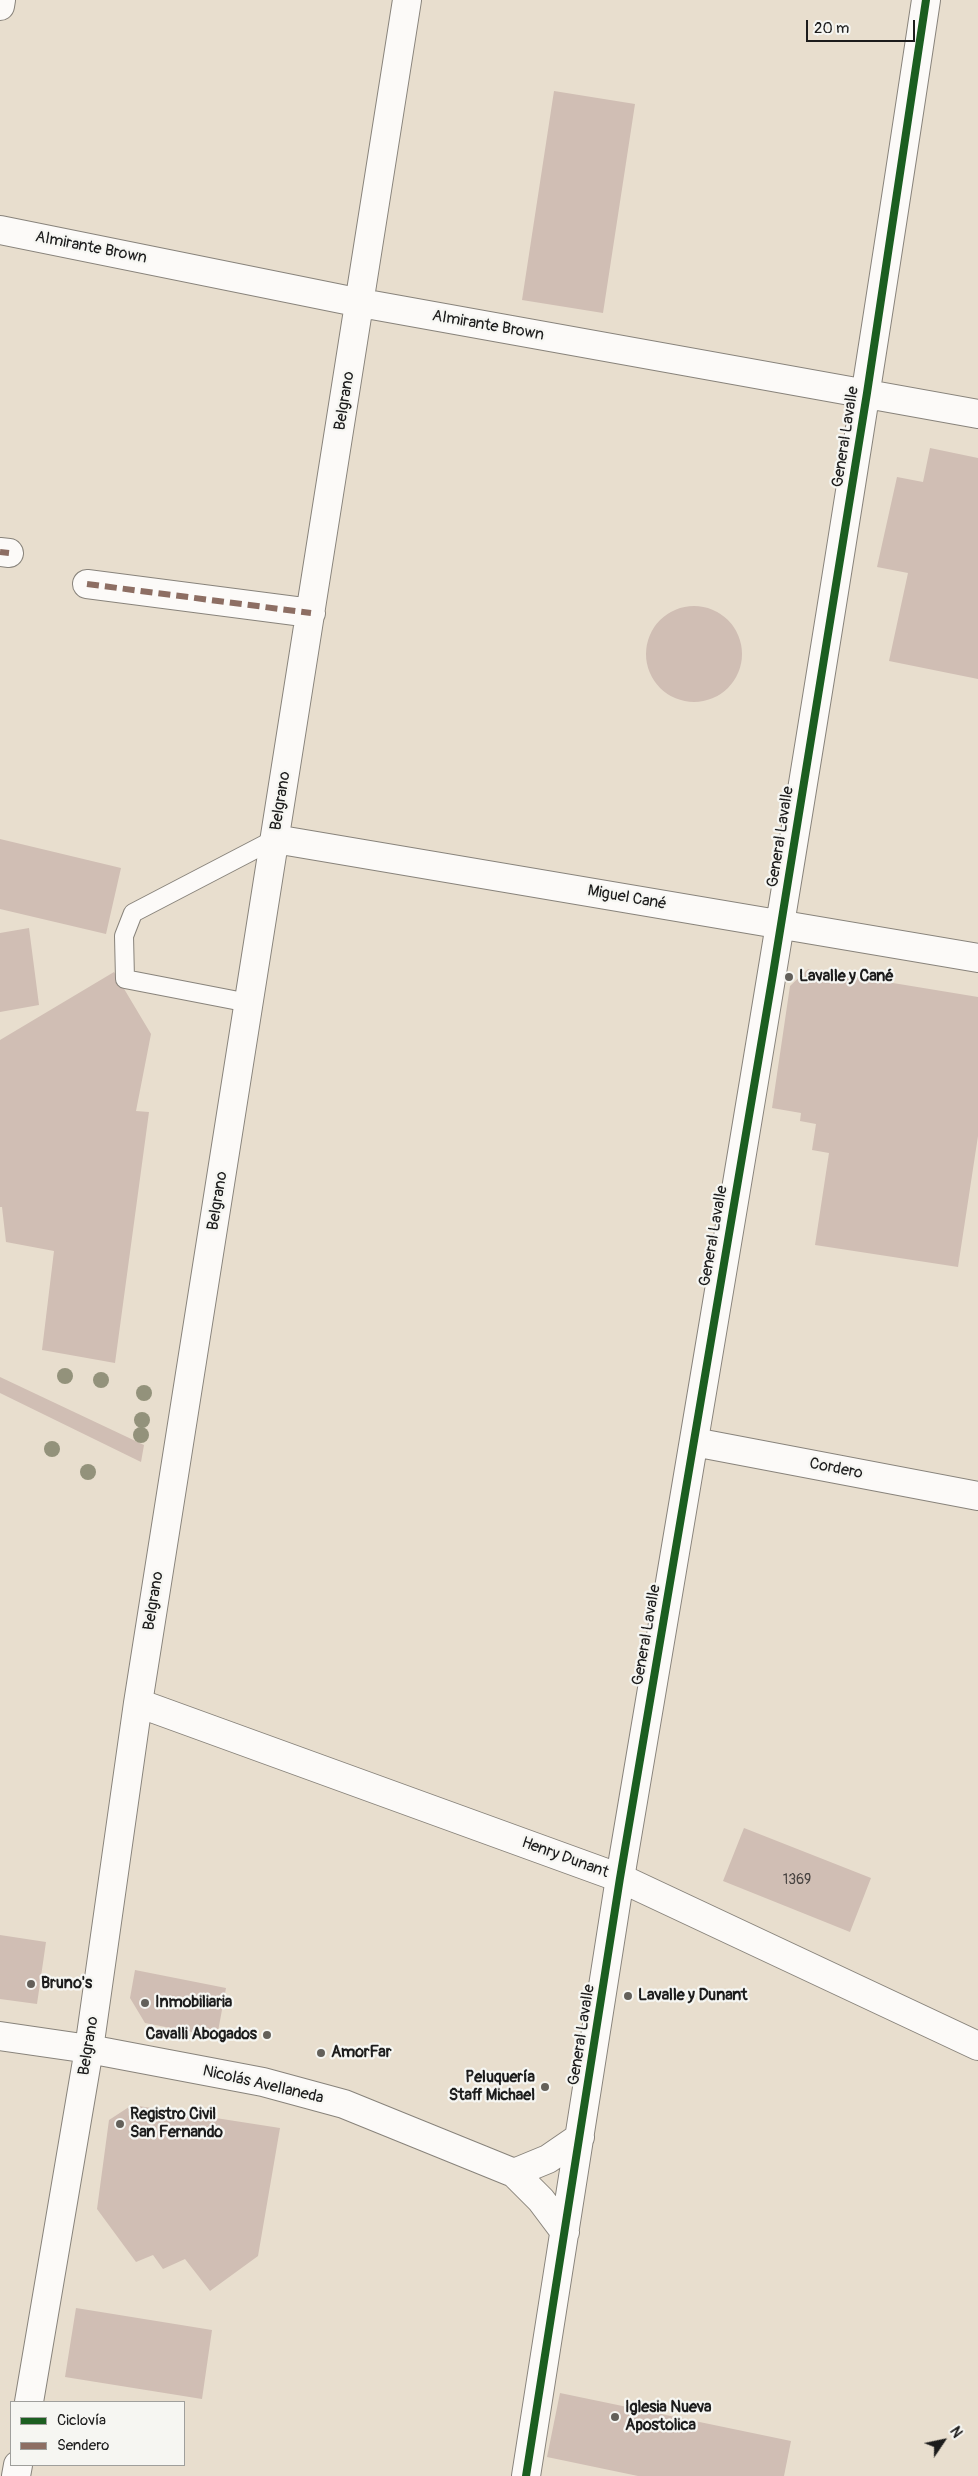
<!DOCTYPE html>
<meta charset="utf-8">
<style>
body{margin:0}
#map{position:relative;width:978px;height:2476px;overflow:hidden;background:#e8dece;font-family:Pangolin,sans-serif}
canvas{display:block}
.legend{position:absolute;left:10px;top:2401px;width:175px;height:65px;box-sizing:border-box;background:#f6f6f2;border:1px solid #9f9f9c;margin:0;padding:6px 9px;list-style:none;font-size:15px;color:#1c1c1c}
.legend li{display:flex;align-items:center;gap:10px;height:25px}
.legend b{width:25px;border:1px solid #9f9f9c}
.north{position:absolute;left:918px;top:2416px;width:50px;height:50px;-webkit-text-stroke:4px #f6f6f2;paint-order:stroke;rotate:56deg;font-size:14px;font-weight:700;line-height:20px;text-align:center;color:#1c1c1c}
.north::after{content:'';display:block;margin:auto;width:18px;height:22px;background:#1c1c1c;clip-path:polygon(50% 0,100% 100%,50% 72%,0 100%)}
.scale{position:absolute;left:806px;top:20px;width:109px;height:22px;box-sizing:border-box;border:2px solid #1c1c1c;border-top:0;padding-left:6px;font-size:15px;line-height:18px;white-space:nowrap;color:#1c1c1c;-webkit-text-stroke:4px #f6f6f2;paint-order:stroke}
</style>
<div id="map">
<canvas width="978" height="2476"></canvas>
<ul class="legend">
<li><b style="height:6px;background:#1b5e20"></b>Ciclovía</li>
<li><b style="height:6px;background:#8d6e63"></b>Sendero</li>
</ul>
<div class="north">N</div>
<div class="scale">20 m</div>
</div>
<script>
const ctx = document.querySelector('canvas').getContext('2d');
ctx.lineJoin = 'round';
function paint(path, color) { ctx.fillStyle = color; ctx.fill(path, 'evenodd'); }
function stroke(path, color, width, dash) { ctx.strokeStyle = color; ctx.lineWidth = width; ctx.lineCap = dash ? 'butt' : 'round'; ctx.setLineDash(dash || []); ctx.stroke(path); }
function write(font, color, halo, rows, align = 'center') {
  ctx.font = font + ' Pangolin,sans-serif'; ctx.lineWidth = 4.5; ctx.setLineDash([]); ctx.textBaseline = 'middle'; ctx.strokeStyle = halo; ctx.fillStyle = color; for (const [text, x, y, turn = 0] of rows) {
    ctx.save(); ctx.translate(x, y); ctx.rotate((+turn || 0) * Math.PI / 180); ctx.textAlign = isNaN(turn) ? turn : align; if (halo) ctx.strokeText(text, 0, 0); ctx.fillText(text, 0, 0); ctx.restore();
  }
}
paint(new Path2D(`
 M554 91 635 104 603 313 522 300Z
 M930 448 978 458V679L889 661 908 573 877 567 897 477 923 482Z
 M646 654a48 48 0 1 1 96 0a48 48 0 1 1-96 0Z
 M0 839 121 868 106 934 0 909Z
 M29 928 39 1005 0 1012V933Z
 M808 969 978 997V1136L958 1267 815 1245 829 1153 812 1150 816 1124 800 1121 801 1113 772 1108 790 986Z
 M114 972 151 1034 136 1111 149 1112 115 1363 42 1350 54 1251 6 1242 2 1207H0V1040Z
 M0 1377 144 1445 141 1462 0 1393Z
 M744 1828 871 1878 850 1932 723 1881Z
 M0 1935 46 1942 37 2004 0 1999Z
 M135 1970 226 1988 217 2037 145 2023 130 1998Z
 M132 2105 280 2128 258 2256 210 2291 185 2259 163 2269 153 2255 136 2262 97 2209 109 2120Z
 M76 2308 212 2330 202 2399 65 2377Z
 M560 2393 791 2441 784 2476H638L547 2457Z`), '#d0beb4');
const service = new Path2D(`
 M249 1003 125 979 124 936 133 913 275 839`);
const minor = new Path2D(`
 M0 6 1 0
 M0 230 361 303 978 414
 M0 552 9 553
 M87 584 311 613
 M275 839 978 958
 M694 1442 978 1496
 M138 1703 620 1878C726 1252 832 627 926 0
 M89 2049 138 1703 407 0`);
const tertiary = new Path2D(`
 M0 2036 89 2049 263 2082 344 2104 514 2173 541 2200 565 2232
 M514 2173 548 2159 580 2137
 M29 2402 89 2049
 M16 2476 18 2465
 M526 2476 620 1878 978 2046`);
stroke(service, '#88837b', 20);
stroke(minor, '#88837b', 30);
stroke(tertiary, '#88837b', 30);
stroke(service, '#fcfaf8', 18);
stroke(minor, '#fcfaf8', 28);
stroke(tertiary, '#fcfaf8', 28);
stroke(new Path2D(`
 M0 552 9 553
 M87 584 311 613`), '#8d6e63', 6, [12, 6]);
stroke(new Path2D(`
 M526 2476 620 1878 773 974 867 393 926 0`), '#1b5e20', 8);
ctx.fillStyle = '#93927b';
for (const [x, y] of [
 [65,1376],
 [101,1380],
 [144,1393],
 [142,1420],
 [141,1435],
 [52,1449],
 [88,1472]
]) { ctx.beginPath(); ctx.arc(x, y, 8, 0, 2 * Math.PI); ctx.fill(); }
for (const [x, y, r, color] of [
 [789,977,5,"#63605a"],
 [31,1984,5,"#63605a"],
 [628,1996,5,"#63605a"],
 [145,2003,5,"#63605a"],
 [267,2035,5,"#63605a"],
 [321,2053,5,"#63605a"],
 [545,2087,5,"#63605a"],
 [120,2124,5,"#63605a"],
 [615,2417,5,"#63605a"]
]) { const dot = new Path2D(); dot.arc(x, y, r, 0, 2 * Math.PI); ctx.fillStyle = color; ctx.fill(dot); stroke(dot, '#f6f6f2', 2); }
write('14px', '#494442', null, [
 ["1369",797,1880]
]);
write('16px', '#1c1c1c', '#f6f6f2', [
 ["Almirante Brown",91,248,11],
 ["Almirante Brown",488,326,10],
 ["Belgrano",345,401,-81],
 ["General Lavalle",846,437,-81],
 ["Belgrano",281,801,-81],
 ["General Lavalle",781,837,-81],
 ["Miguel Cané",627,898,10],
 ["Belgrano",218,1201,-81],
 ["General Lavalle",714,1236,-80],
 ["Cordero",836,1469,11],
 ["Belgrano",154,1601,-81],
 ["General Lavalle",647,1635,-80],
 ["Henry Dunant",565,1858,20],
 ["General Lavalle",582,2035,-81],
 ["Belgrano",89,2046,-81],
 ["Nicolás Avellaneda",263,2085,13]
]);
write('bold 16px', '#1c1c1c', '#f6f6f2', [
 ["Lavalle y Cané",799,977],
 ["Bruno's",41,1984],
 ["Lavalle y Dunant",638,1996],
 ["Inmobiliaria",155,2003],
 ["Cavalli Abogados",257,2035,"right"],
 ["AmorFar",331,2053],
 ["Peluquería",535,2078,"right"],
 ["Staff Michael",535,2096,"right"],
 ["Registro Civil",130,2115],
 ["San Fernando",130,2133],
 ["Iglesia Nueva",625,2408],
 ["Apostolica",625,2426]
], 'left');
</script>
